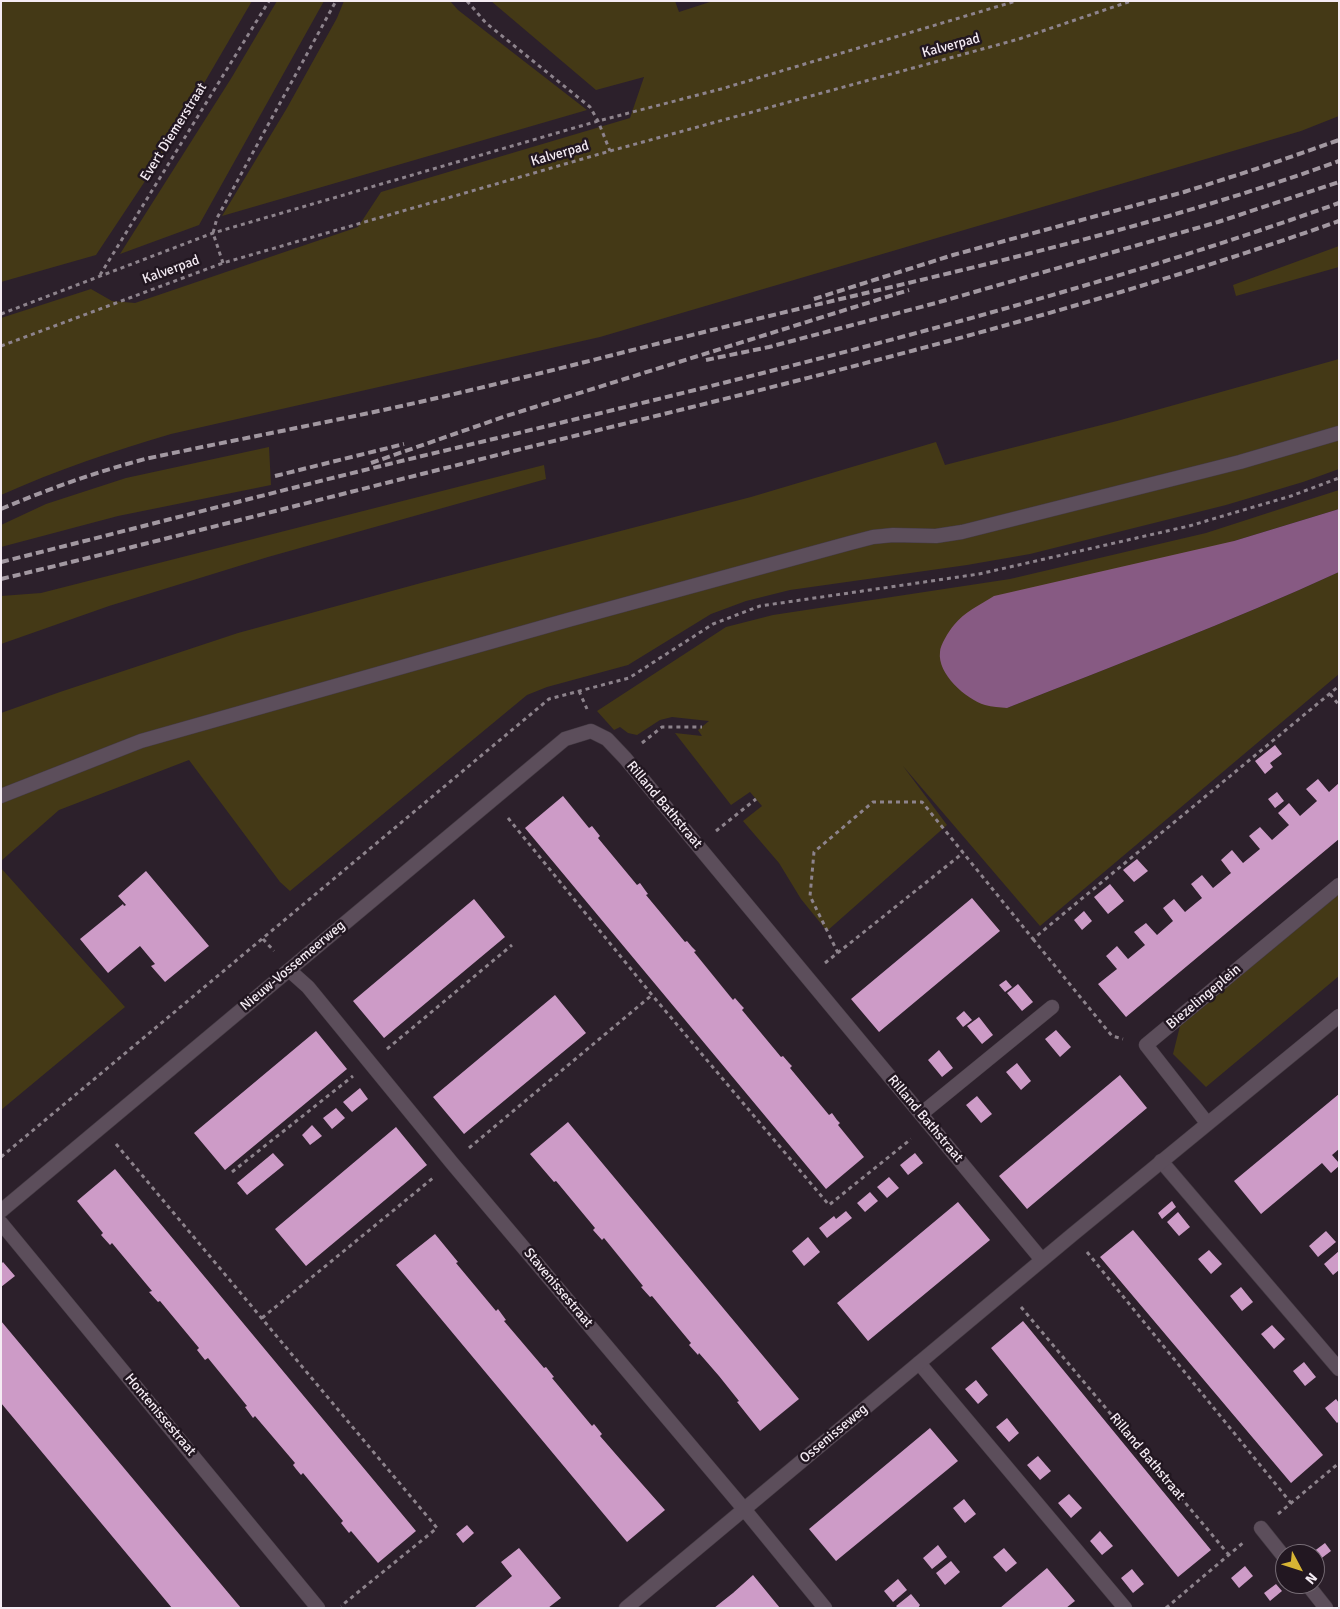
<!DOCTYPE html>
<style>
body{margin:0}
#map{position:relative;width:1340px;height:1609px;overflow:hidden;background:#2c202b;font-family:Signika,sans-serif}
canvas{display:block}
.frame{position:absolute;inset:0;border:2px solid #f4ebf3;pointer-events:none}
.north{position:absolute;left:1275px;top:1544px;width:50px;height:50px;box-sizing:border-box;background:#221721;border:1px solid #766c75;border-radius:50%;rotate:130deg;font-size:14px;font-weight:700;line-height:20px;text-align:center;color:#f4ebf3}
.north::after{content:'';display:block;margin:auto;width:18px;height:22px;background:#d7b434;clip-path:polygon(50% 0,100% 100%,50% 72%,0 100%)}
</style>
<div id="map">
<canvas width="1340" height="1609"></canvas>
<div class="frame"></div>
<div class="north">N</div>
</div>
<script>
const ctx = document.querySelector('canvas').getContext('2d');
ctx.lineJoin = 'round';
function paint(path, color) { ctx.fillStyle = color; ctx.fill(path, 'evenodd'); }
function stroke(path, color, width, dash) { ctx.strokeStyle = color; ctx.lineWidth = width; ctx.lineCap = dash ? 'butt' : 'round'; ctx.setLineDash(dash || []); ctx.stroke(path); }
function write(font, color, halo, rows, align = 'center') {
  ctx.font = font + ' Signika,sans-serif'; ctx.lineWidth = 5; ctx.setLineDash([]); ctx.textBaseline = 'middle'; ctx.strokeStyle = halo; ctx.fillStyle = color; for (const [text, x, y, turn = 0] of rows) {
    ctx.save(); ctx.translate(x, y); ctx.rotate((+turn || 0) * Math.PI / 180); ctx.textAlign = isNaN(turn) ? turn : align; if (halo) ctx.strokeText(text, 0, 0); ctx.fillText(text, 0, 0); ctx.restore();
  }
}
paint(new Path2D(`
 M1 1H252L161 157 96 255 1 282Z
 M277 1H324L199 225 120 254 232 77Z
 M344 1H450L458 10 587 110 222 216 287 108 337 18Z
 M491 1H675L679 12 713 1H1339V116L1301 131 600 337 171 434C113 451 57 470 1 495V318L91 289 112 301 135 303 358 227 381 192 630 118 644 77 596 90Z
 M1339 246V267L1236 296 1233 285Z
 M1339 359V469L1303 482 1226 505 1030 554 967 565 790 590 746 601 711 614 628 665 547 687 527 695 290 891 280 882 189 760 59 810 1 861V713L60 692 238 633 421 583 751 497 936 442 945 465 1117 421Z
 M269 447 271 485 118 516 1 547V525L46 504 126 478Z
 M544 465 546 479 268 557 109 606 1 644V596L41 593Z
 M1339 490V509L1234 541 1007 708C1118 664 1230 622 1339 572V674L1040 926 903 766 947 825 827 931 801 899 779 863 743 821 762 806 750 792 731 805 675 733 702 736 698 730 709 721 672 717 660 720 637 735 628 733 620 727 614 730 597 711 726 627 773 615 1010 579 1206 533Z
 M1 868 125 1007 1 1110Z
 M1339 889V976L1206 1087 1173 1054 1181 1022Z`), '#443916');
paint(new Path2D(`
 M1339 509V572C1230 622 1118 664 1007 708 1000 707 992 707 985 705 966 699 937 674 940 652 940 645 949 631 954 625 964 612 980 605 994 596L1234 541Z`), '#875a83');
paint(new Path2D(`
 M1275 745 1282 754 1270 763 1273 767 1265 774 1255 761Z
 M1318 779 1329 792 1339 783V839L1126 1017 1098 984 1117 969 1106 956 1117 946 1128 959 1145 945 1134 932 1146 923 1157 935 1173 921 1163 908 1174 899 1185 912 1202 898 1191 884 1202 875 1213 888 1231 873 1221 860 1232 850 1243 863 1260 849 1249 836 1260 827 1272 840 1289 825 1278 813 1289 803 1300 816 1317 801 1306 789Z
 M1277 792 1284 801 1275 808 1268 799Z
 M563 796 589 828 592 826 600 836 598 838 637 885 640 883 645 890 648 894 646 895 685 942 687 941 692 947 696 951 694 952 733 1000 735 998 741 1005 744 1008 742 1010 781 1057 783 1056 789 1063 792 1066 790 1068 829 1115 832 1113 837 1120 840 1123 838 1125 864 1157 826 1189 525 828Z
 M1137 859 1148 871 1134 882 1123 870Z
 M146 871 209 946 165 982 151 966 155 964 140 946 108 973 80 939 123 904 124 906 126 905 118 896Z
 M1110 884 1124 901 1108 914 1094 897Z
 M972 898 1000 931 879 1032 851 999Z
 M474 899 505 937 384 1038 353 1001Z
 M1084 911 1092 921 1082 930 1074 920Z
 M1006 980 1012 987 1005 992 999 985Z
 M1018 984 1033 1002 1022 1011 1007 993Z
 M555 995 586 1033 464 1134 433 1097Z
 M964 1011 972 1020 963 1027 956 1018Z
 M979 1017 993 1035 982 1044 967 1026Z
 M1056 1030 1071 1047 1060 1057 1045 1039Z
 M316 1031 347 1069 225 1170 194 1133Z
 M939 1050 953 1068 942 1077 928 1060Z
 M1017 1063 1031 1081 1021 1090 1006 1072Z
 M1120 1075 1147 1108 1027 1209 999 1176Z
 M360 1088 368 1099 352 1112 343 1102Z
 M1339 1094V1149L1332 1155 1339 1163V1166L1331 1173 1322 1163 1261 1214 1234 1181Z
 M977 1096 992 1114 981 1123 966 1105Z
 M336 1108 345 1118 332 1129 323 1118Z
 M568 1122 799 1399 760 1431 737 1402 739 1401 719 1376 699 1353 698 1355 689 1345 691 1343 652 1296 650 1297 641 1287 643 1286 604 1238 602 1240 593 1230 595 1228 556 1181 554 1182 530 1154Z
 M312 1125 322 1136 310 1145 302 1135Z
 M396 1127 427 1165 306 1266 275 1229Z
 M273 1153 284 1165 247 1195 237 1183Z
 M915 1153 923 1163 908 1175 900 1165Z
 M115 1169 416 1531 378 1563 351 1531 349 1533 341 1523 343 1521 303 1473 301 1475 296 1469 293 1465 295 1463 255 1416 253 1418 245 1407 247 1406 208 1358 205 1360 197 1350 199 1348 160 1301 158 1302 149 1292 152 1291 112 1243 110 1245 101 1235 103 1233 77 1201Z
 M889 1177 899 1188 887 1198 877 1187Z
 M870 1192 878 1201 865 1212 857 1203Z
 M1172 1201 1176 1207 1162 1219 1158 1213Z
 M958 1202 990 1240 868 1341 837 1303Z
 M846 1211 852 1218 827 1238 819 1228 834 1216 836 1219Z
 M1178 1212 1190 1227 1179 1236 1167 1222Z
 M1133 1230 1323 1455 1291 1483 1100 1257Z
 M1326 1231 1336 1242 1318 1257 1309 1246Z
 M435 1234 458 1262 456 1263 496 1311 498 1309 506 1320 504 1321 544 1368 546 1367 554 1377 552 1378 592 1426 594 1424 602 1434 600 1436 620 1459 665 1510 627 1542 396 1265Z
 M808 1237 820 1252 804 1266 792 1251Z
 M1209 1250 1222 1264 1211 1274 1198 1259Z
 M1339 1251V1270L1333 1275 1324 1264Z
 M3 1262 15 1276 1 1287V1264Z
 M1241 1287 1253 1302 1242 1311 1230 1296Z
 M1 1321 241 1608H172L1 1403Z
 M1023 1321 1211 1550 1178 1577 991 1348Z
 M1272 1325 1285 1339 1274 1349 1261 1334Z
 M1304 1362 1316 1377 1305 1386 1293 1371Z
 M976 1380 988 1395 978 1404 965 1389Z
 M1336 1399 1339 1403V1421L1337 1423 1325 1408Z
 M1007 1418 1019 1433 1009 1442 996 1427Z
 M930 1428 958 1461 836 1561 809 1529Z
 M1038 1456 1051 1471 1040 1480 1027 1465Z
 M1069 1494 1082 1508 1071 1518 1058 1503Z
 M964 1499 976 1514 965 1523 953 1508Z
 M467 1525 474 1533 463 1543 456 1534Z
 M1100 1531 1113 1546 1102 1555 1090 1541Z
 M1325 1543 1331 1551 1319 1560 1313 1552Z
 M938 1545 947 1557 932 1569 923 1558Z
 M519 1548 561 1598 548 1608H474L512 1576 501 1562Z
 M1004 1548 1017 1563 1006 1572 993 1557Z
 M951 1561 960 1572 945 1585 936 1573Z
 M1245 1566 1253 1576 1239 1588 1231 1578Z
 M1047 1568 1075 1601 1066 1608H1000Z
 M1132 1569 1144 1584 1133 1593 1121 1578Z
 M753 1575 780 1608H714L733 1593Z
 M898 1579 907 1590 893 1602 884 1591Z
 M1276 1584 1282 1591 1270 1601 1264 1593Z
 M911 1594 920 1605 918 1608H898L896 1606Z`), '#cd9bc7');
const service = new Path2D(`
 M1 796 141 741 568 620 850 543 873 537 893 535 936 536 962 532 1240 462 1339 433
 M921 1114 1052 1007
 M1161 1161 1339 1369
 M919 1363 1125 1608`);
const pedestrian = new Path2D(`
 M1261 1528 1285 1558
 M1307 1584 1326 1608`);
const minor = new Path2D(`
 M289 970 308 987 452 1163 744 1509 825 1608
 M1207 1123 1146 1045 1339 885
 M1 1211 565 739 591 731 607 739 625 758 1042 1260
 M1 1223 318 1608
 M626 1608 1072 1235 1339 1016`);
stroke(service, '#453b44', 15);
stroke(pedestrian, '#453b44', 15);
stroke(minor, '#453b44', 15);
stroke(new Path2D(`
 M467 1 486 23 590 107 598 121 610 151
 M223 263 213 233 217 218 336 1
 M100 275 269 1
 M1 314 213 233 598 121 721 89 1016 1
 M1 346 223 263 610 151 1019 39 1131 1
 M579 691 587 709
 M1330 694 1339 705
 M642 743 662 727H702
 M508 818 652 995 829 1205 911 1139
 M716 831 756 799
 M263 939 274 951
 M1033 939 1112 1036 1123 1039
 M838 953 810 896 814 852 873 802H922L1033 939 1339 686
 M825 963 963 853
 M387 1049 512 945
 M116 1144 437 1528 341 1606
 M469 1148 652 995
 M1 1157 549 699 629 678 713 624 760 606 979 574 1189 526 1291 496 1339 478
 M232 1172 353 1076
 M1087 1252 1291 1503
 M1021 1307 1229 1555
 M262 1318 433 1178
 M1278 1514 1339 1463
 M1166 1608 1244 1542`), '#8d838c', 3, [4, 4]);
stroke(service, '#5c4e5b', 14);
stroke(pedestrian, '#5c4e5b', 14);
stroke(minor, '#5c4e5b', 14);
stroke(new Path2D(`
 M814 299 953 255 1184 192 1256 169 1339 140
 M706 360 769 347 936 303 1218 222 1339 182
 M371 463 506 416 909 290
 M275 476 404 444
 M1 509C48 489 96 472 145 459 238 439 331 422 424 401 547 373 668 340 790 311 975 267 1160 226 1339 161
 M1 562C154 524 307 483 460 447 755 376 1053 305 1339 203
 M1 579C189 534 375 485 562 439 823 375 1085 311 1339 221`), '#a298a1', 4, [8, 4]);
write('14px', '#f4ebf3', '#221721', [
 ["Kalverpad",951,46,-15],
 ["Evert Diemerstraat",174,132,-58],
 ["Kalverpad",560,154,-16],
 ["Kalverpad",171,270,-20],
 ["Rilland Bathstraat",664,805,50],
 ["Nieuw-Vossemeerweg",293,966,-40],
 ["Biezelingeplein",1204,997,-40],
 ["Rilland Bathstraat",925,1119,50],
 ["Stavenissestraat",558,1288,50],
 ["Hontenissestraat",160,1415,50],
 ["Ossenisseweg",834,1434,-40],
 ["Rilland Bathstraat",1147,1457,50]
]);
</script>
